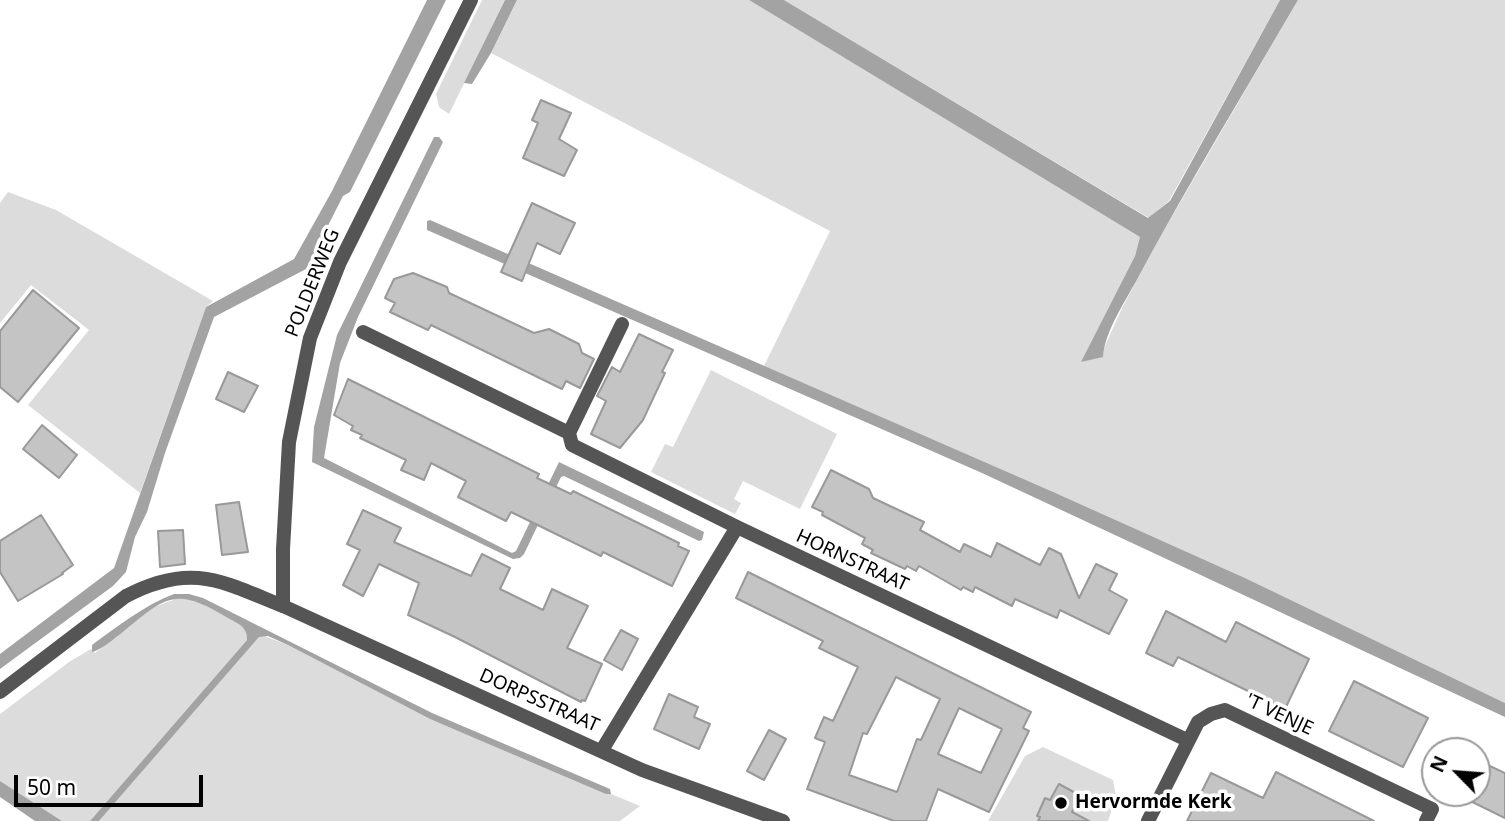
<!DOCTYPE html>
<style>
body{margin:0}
#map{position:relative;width:1505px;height:821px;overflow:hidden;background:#fff;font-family:"Noto Sans",sans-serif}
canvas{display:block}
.north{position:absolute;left:1421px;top:737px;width:70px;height:70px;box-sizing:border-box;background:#fff;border:2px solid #999;border-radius:50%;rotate:295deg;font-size:19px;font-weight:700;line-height:28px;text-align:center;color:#000}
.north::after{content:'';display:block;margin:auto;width:24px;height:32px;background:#000;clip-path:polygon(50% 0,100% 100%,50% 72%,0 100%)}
.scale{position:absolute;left:14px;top:775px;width:189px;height:32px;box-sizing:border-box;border:4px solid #000;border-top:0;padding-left:9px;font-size:21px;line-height:24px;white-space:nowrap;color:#000;-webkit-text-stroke:5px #fff;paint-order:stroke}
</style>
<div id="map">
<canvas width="1505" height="821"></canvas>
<div class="north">N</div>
<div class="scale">50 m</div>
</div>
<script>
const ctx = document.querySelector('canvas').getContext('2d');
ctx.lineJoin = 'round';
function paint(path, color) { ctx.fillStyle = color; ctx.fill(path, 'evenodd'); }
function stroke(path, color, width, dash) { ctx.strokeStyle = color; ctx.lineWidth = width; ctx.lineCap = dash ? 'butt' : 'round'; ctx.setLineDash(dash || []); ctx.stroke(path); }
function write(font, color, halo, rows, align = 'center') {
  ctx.font = font + ' "Noto Sans",sans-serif'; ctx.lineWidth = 7; ctx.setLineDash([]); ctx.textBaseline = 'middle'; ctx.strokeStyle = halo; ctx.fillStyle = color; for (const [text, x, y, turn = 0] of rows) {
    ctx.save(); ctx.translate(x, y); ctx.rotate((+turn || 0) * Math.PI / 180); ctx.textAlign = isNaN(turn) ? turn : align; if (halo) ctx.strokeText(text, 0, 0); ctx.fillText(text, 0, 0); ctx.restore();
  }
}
paint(new Path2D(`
 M482 0H505L449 114 439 107 436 94Z
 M517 0H749L1140 237 1135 256 1082 362 1104 348 1122 308 1160 237 1298 0H1505V703L1245 578 1051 491 764 366 830 231 491 53Z
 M784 0H1280L1169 201 1149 218Z
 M8 192 56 210 213 301 206 307 140 493 28 405 89 330 31 285 0 323V203Z
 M711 370 837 434 800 509 743 481 734 499 741 503 735 514 651 472 665 444 673 447Z
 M181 597C195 599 237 618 245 630 248 634 247 635 247 640L90 821H62L0 781V714L69 662 91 649 95 653 154 607Z
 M264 636 288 645 430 719 640 806 620 821H99L259 637Z
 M1043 747 1113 780 1116 797 1108 821H988L1025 756Z`), '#dcdcdc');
paint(new Path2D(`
 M427 0H446L350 192 343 196 306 269 214 317 165 453 147 512 135 537 126 572 113 586 0 669V654L114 568 206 307 294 259 332 191Z
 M505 0H517L491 53 472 84 464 83Z
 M749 0H784L1148 218 1170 201 1280 0H1298C1245 91 1190 181 1140 274 1128 297 1104 332 1103 357L1081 362 1135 256 1140 237Z
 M434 137H439L443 142 358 317 340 363 324 458 512 553 516 551 559 462 704 532 702 540 699 541 564 476 561 477 524 554 520 558 513 559 312 462 314 427 337 335Z
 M430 220 1051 491 1245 578 1505 703V717L982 473 427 230V221Z
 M174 594H189L203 598 432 713 610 789 611 794H606L430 719 288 645 268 636 259 637 99 821H90L247 640C248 627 237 623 228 618 173 584 165 598 119 635 111 641 101 650 92 652V645C118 626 143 606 174 594Z
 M0 781 62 821H35L0 797Z`), '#a3a3a3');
const building = new Path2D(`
 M541 100 571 113 559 139 577 150 564 176 523 158 538 123 532 120Z
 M532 203 575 223 560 254 537 243 522 281 501 272Z
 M413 273 447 287 449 293 534 333 549 329 579 344 582 353 594 359 580 388 566 381 562 389 431 325 428 330 390 312 395 303 385 298 394 279Z
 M33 290 79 328 18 402 0 387V331Z
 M639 334 673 350 662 372 665 373 643 420 620 448 591 434 606 401 597 396 612 367 620 372Z
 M228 372 258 386 244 412 216 399Z
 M348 379 539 474 537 478 571 494 573 491 679 543 678 546 689 551 672 586 603 552 601 556 511 512 506 521 458 497 466 481 431 463 424 480 401 470 406 460 360 438 362 435 351 430 353 426 334 415Z
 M42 425 77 455 59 478 23 449Z
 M831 470 869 489 873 498 924 522 920 530 960 552 964 544 991 557 997 543 1040 565 1049 548 1061 554 1079 598 1096 564 1117 574 1109 590 1127 600 1109 634 1060 610 1057 618 1015 599 1012 606 975 587 973 592 963 587 961 590 919 566 916 571 907 566 905 569 871 553 873 550 862 544 865 538 822 515 823 512 812 507Z
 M239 502 248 552 222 555 216 505Z
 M363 510 401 528 394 542 471 576 482 554 510 568 500 589 543 610 552 589 588 606 567 648 602 664 585 701 582 700 581 702 455 637 408 615 419 583 379 564 363 596 343 585 360 550 347 544Z
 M41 515 73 565 62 573 63 574 18 601 0 572V541Z
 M183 530 185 564 160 567 158 531Z
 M748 572 1031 712 1023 728 1029 731 989 812 938 789 926 821H894L807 789 825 742 815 738 824 717 833 721 858 667 819 648 823 641 736 598ZM896 677 940 699 921 740 917 739 897 792 849 775 863 733 867 734ZM959 708 1002 729 981 773 938 754Z
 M1166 611 1226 642 1236 622 1309 659 1285 709 1178 657 1173 666 1146 653Z
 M621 630 638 639 622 670 604 660Z
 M1354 681 1428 718 1403 767 1329 731Z
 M669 694 698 707 694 717 710 724 699 749 654 729Z
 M769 730 786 739 764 780 747 771Z
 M1477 760 1505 773V818L1454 793H1477Z
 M1276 772 1374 821H1187L1211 773 1263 798Z
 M1059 784 1081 796 1072 812 1089 821H1038L1040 817 1037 816 1045 798 1050 800Z`);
paint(building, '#c4c4c4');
stroke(building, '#999', 2);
stroke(new Path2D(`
 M363 332 569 433 572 445 737 527
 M569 433 622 324
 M0 692 126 596C191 562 221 581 283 606
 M602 750 737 527 1187 740
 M1148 821 1198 722 1211 714 1225 710 1432 809 1426 821`), '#555', 14);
stroke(new Path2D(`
 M471 0 340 262 310 338 289 442 283 549V606L642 770 783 821`), '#555', 14);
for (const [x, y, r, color] of [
 [1061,803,7,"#000"]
]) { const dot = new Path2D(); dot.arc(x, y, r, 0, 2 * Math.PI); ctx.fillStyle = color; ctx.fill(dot); stroke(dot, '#fff', 2.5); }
write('19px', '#000', '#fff', [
 ["POLDERWEG",313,283,-68],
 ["HORNSTRAAT",852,561,25],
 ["DORPSSTRAAT",539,701,24],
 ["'T VENJE",1279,715,25]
]);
write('bold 19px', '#000', '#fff', [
 ["Hervormde Kerk",1075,803]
], 'left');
</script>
